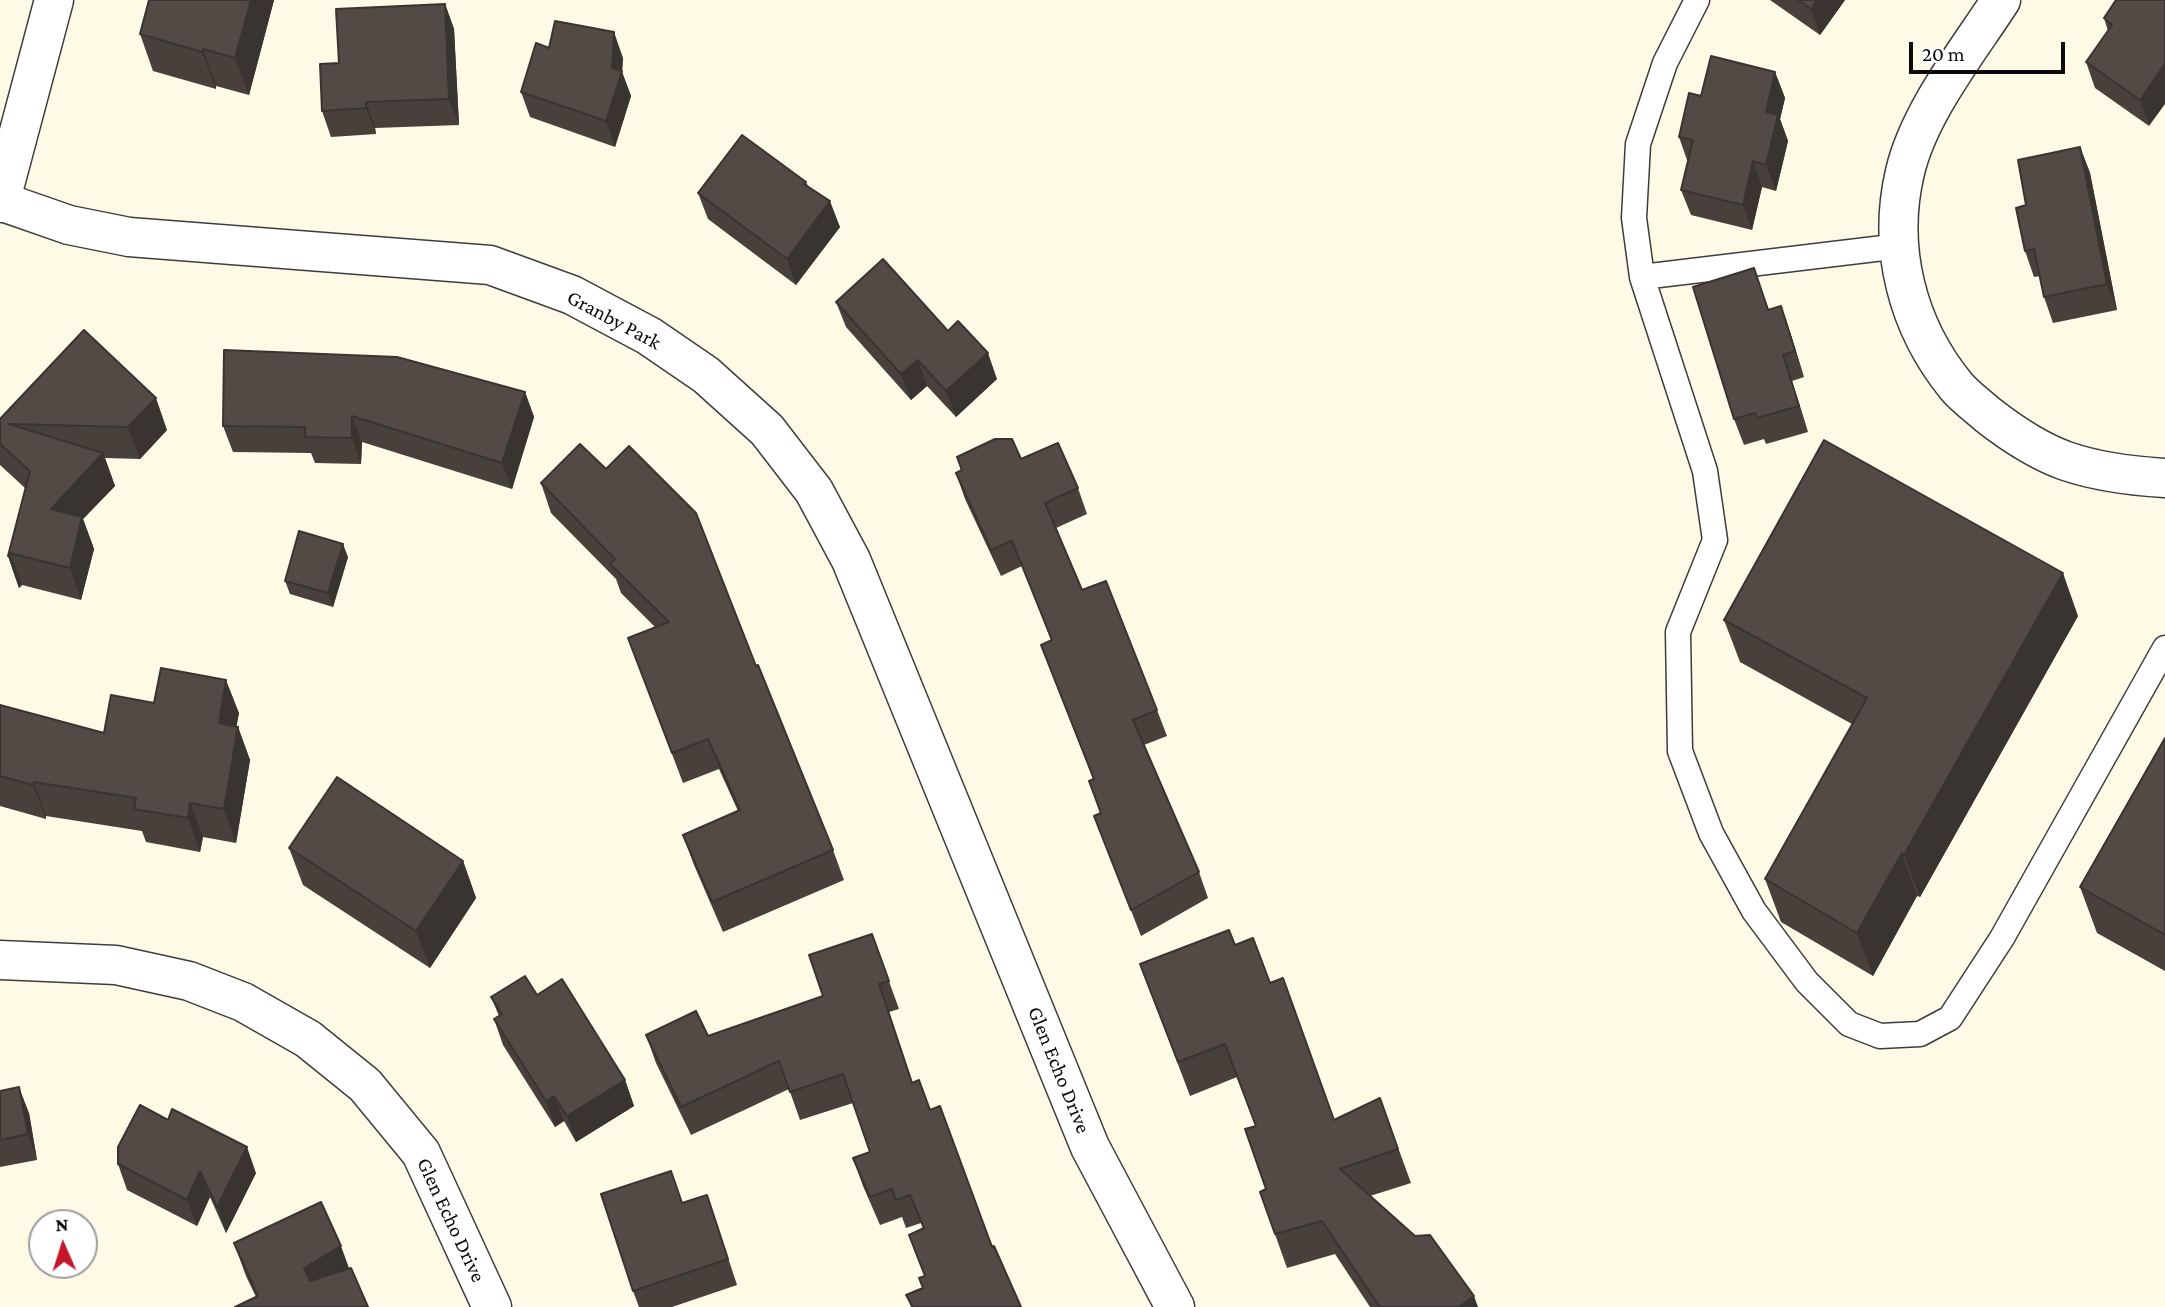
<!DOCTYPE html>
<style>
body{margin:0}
#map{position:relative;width:2165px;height:1307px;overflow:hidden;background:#fff9e6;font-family:"Crimson Pro",serif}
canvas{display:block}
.north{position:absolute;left:28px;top:1209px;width:70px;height:70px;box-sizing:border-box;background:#fff;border:2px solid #9d9d9d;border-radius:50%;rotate:357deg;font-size:19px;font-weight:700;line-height:28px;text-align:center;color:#0a0a0a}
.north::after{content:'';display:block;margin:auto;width:24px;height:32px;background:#c4172a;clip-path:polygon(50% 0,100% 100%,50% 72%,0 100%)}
.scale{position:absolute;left:1909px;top:42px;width:156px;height:32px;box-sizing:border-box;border:4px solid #0a0a0a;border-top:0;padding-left:9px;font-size:21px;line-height:24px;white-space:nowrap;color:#0a0a0a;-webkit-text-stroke:5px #fff;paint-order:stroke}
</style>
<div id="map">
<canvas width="2165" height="1307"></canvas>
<div class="north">N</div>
<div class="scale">20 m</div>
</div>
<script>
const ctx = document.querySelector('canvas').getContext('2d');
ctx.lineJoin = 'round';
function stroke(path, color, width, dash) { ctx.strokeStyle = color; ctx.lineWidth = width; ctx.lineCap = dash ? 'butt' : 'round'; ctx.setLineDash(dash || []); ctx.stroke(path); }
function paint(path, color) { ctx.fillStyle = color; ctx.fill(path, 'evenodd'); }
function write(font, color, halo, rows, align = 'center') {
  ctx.font = font + ' "Crimson Pro",serif'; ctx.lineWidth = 7; ctx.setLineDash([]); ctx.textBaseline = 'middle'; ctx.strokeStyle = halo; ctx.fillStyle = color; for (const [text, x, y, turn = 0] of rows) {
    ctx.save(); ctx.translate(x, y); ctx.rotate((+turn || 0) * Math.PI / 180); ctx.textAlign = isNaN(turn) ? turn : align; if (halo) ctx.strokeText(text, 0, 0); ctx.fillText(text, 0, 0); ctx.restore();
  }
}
const lane = new Path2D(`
 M1697 0 1665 63 1638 144 1634 218 1642 277 1705 471 1715 540 1678 632 1680 751 1711 833 1754 911 1807 982 1849 1024 1880 1036 1920 1034 1950 1018 2002 938 2165 648
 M1642 277 1900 246`);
const street = new Path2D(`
 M2001 0C1968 51 1919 112 1905 172 1887 248 1907 326 1956 386 1965 397 1978 406 1988 415 2011 433 2038 451 2066 461 2098 472 2131 476 2165 478
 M0 201 69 225 129 237 490 265 572 295 649 336 706 375 767 430 814 491 851 560 1090 1147 1175 1307
 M0 203 54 0
 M0 960 116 965 189 981 243 1002 308 1039 365 1085 421 1153 492 1307`);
stroke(lane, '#3d3d3d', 27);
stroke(street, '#3d3d3d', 41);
stroke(lane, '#fff', 24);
stroke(street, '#fff', 38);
paint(new Path2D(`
 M149 0H274L249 95 216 86V89L153 71 140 34Z
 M1770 0H1845L1820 35Z
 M2116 0 2149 126 2095 88 2086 62 2108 31 2104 18Z
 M445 4 454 29 459 125 375 128 376 134 331 137 322 111 339 63Z
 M549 48 623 58 622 72 631 96 615 147 530 117 521 92Z
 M1775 72 1785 98 1780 119 1788 141 1776 191 1762 187 1752 230 1691 215 1681 190 1688 163 1679 137 1701 96Z
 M2080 147 2090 173 2117 310 2053 323 2044 297 2040 276 2034 277 2025 251 2026 205Z
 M806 182 808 186 840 227 796 285 708 219 698 193Z
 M1754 268 1769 310 1781 306 1790 332 1804 377 1792 381 1808 432 1766 444 1764 439 1744 445 1734 419Z
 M836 302 948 331 997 379 956 417 927 386 911 400 846 327Z
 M525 392 534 417 512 489 362 442 361 464 315 463 311 453 233 452 223 426Z
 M0 419 167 430 140 459 105 458 115 486 83 519 94 549 81 600 22 585 19 588 8 556 25 488 0 465Z
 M957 457 1021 459 1078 488 1087 514 1056 528 1082 590 1157 710 1167 736 1144 745 1199 872 1208 898 1141 936 1094 816 1100 813 1089 781 1093 779 1041 645 1051 640 1022 566 1001 576 965 499 956 473 961 471Z
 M541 483 756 666 833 850 844 880 723 932 694 865 683 835 738 811 719 769 683 783 628 638 656 628 621 593 616 579 551 513Z
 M348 557 333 607 290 594 285 581Z
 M2078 616 1920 897 1917 896 1873 976 1781 922 1765 879 1852 724 1740 662 1724 620Z
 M154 703 239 713 236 726 238 727 250 760 236 843 203 837 200 852 146 842 142 831 46 816V819L0 806V705L104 733Z
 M2165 738V971L2097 933 2080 887Z
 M289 848 463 861 476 898 430 968 303 885Z
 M872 934 899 1009 889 1012 912 1083 930 1110 1021 1307H911L906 1295 922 1288 924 1276 923 1228 921 1223 906 1228 902 1217 880 1225 863 1186 853 1158 870 1152 853 1103 800 1120 789 1089 691 1135 656 1063 646 1035 708 1036 823 996Z
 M1235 945 1270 983 1334 1120 1380 1098 1411 1183 1370 1196 1478 1307H1370L1335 1254 1287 1268 1260 1192 1266 1189 1256 1127 1237 1077 1190 1096 1140 964Z
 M537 995 625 1080 634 1106 576 1142 564 1121 555 1127 503 1045 494 1019 499 1016 491 997Z
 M0 1091 29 1113 37 1160 0 1167Z
 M118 1164 256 1173 226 1233 210 1197 197 1226 127 1190Z
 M683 1203 716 1221 737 1285 672 1307H639L633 1291Z
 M234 1243 341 1246 256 1297 246 1276Z`), '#47403b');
paint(new Path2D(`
 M251 0H274L249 95 235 58Z
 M1817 0H1845L1820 35 1811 9Z
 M445 4 454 29 459 125 449 99Z
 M614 32 623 58 622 72 631 96 615 147 606 121 612 68Z
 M203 49 216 86V89L202 52Z
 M2165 64V104L2149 126 2140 100Z
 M1775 72 1785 98 1780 119 1788 141 1776 191 1766 165V112Z
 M366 102 375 128 376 134 366 108Z
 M2080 147 2090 173 2117 310 2107 284Z
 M1753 161 1762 187 1752 230 1743 205Z
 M830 201 840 227 796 285 787 259Z
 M1781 306 1790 332 1804 377 1795 351Z
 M988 353 997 379 956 417 946 391Z
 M1783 355 1792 381 1808 432 1799 406Z
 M918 360 927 386 911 400 901 374Z
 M525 392 534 417 512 489 502 463Z
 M156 398 167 430 140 459 128 427Z
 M352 416 362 442 361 464 352 438Z
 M103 453 115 486 83 519 94 549 81 600 70 568 51 509Z
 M343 544 348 557 333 607 328 593Z
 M10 553 22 585 19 588 8 556Z
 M2063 573 2078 616 1920 897 1904 855Z
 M226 680 239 713 231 757 219 723Z
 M238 727 250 760 236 843 224 809Z
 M34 782 46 816V819L33 785Z
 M190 803 203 837 200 852 188 818Z
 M1902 853 1917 896 1873 976 1857 933Z
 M463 861 476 898 430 968 416 931Z
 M879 984 889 1012 922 1111 912 1083Z
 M625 1080 634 1106 576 1142 567 1116Z
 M19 1087 29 1113 37 1160 28 1134Z
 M554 1096 564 1121 555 1127 546 1101Z
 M247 1147 256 1173 226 1233 217 1207Z
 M200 1171 210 1197 197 1226 187 1200Z
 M341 1246 353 1279 316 1302 304 1268Z
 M1474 1296 1478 1307H1459Z`), '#3a3430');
const building = new Path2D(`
 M149 0H251L235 58 203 49 202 52 140 34Z
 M1798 0H1817L1811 9Z
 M2116 0H2165V64L2140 100 2086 62 2112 25 2104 18Z
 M445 4 449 99 366 102V108L322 111 320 64 339 63 336 9Z
 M555 21 614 32 612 68 622 71 606 121 521 92 536 43 549 48Z
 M1711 56 1775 72 1766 112 1778 115 1766 165 1753 161 1743 205 1681 190 1693 140 1679 137 1689 93 1701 96Z
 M742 135 806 182 804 184 830 201 787 259 698 193Z
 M2080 147 2107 284 2044 297 2034 249 2025 251 2016 208 2026 205 2018 160Z
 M883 259 948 331 958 321 988 353 946 391 918 360 901 374 836 302Z
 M1754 268 1768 310 1781 306 1795 351 1783 355 1799 406 1757 418 1755 413 1734 419 1693 287Z
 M84 330 156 398 128 427 9 424 103 453 51 509 82 517 70 568 10 553 8 556 30 471 0 444V419Z
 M224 350 397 357 525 392 502 463 352 416V438L305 437V427L223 426Z
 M995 439H1012L1021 459 1058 443 1078 488 1045 503 1082 590 1106 581 1157 710 1133 720 1199 872 1131 910 1094 816 1101 813 1089 781 1094 779 1041 645 1052 640 1012 541 991 550 956 473 962 470 957 457Z
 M1824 440 2063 573 1904 855 1902 853 1857 933 1765 879 1867 698 1724 620Z
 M580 444 606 469 629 446 696 513 756 666 758 665 833 850 712 902 683 835 740 810 708 739 672 753 628 638 669 622 610 564 615 559 541 483Z
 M299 531 343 544 328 593 285 581Z
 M161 668 226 680 219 723 238 727 224 809 190 803 188 818 134 809 136 798 34 782 33 785 0 776V705L104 733 111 695 154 703Z
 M2165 738V935L2080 887Z
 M337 777 463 861 416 931 289 848Z
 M1229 930 1235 945 1253 938 1270 983 1283 978 1334 1120 1380 1098 1398 1149 1340 1169 1415 1236 1430 1235 1474 1296 1459 1307H1380L1322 1221 1275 1234 1260 1192 1266 1189 1245 1129 1256 1126 1225 1044 1178 1062 1140 964Z
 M872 934 889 981 879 984 912 1083 919 1080 930 1110 940 1106 992 1247 994 1246 1021 1307H913L906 1295 923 1288 919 1278 925 1276 909 1235 924 1228 910 1195 896 1200 892 1189 870 1197 853 1158 870 1152 843 1074 790 1092 779 1061 681 1107 646 1035 696 1011 708 1036 823 996 809 955Z
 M525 976 537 995 562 979 625 1080 567 1116 554 1096 546 1101 494 1019 502 1014 491 997Z
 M19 1087 28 1134 0 1140V1091Z
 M140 1105 168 1120 172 1109 247 1147 217 1207 200 1171 187 1200 118 1164V1147Z
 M671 1171 682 1203 707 1195 728 1259 633 1291 601 1194Z
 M321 1202 341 1246 304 1268 310 1281 351 1268 368 1307H235L258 1296 234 1243Z`);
paint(building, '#534a45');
stroke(building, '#3a3430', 2);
write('21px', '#0a0a0a', '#fff', [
 ["Granby Park",614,320,28],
 ["Glen Echo Drive",1059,1070,68],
 ["Glen Echo Drive",451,1220,65]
]);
</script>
